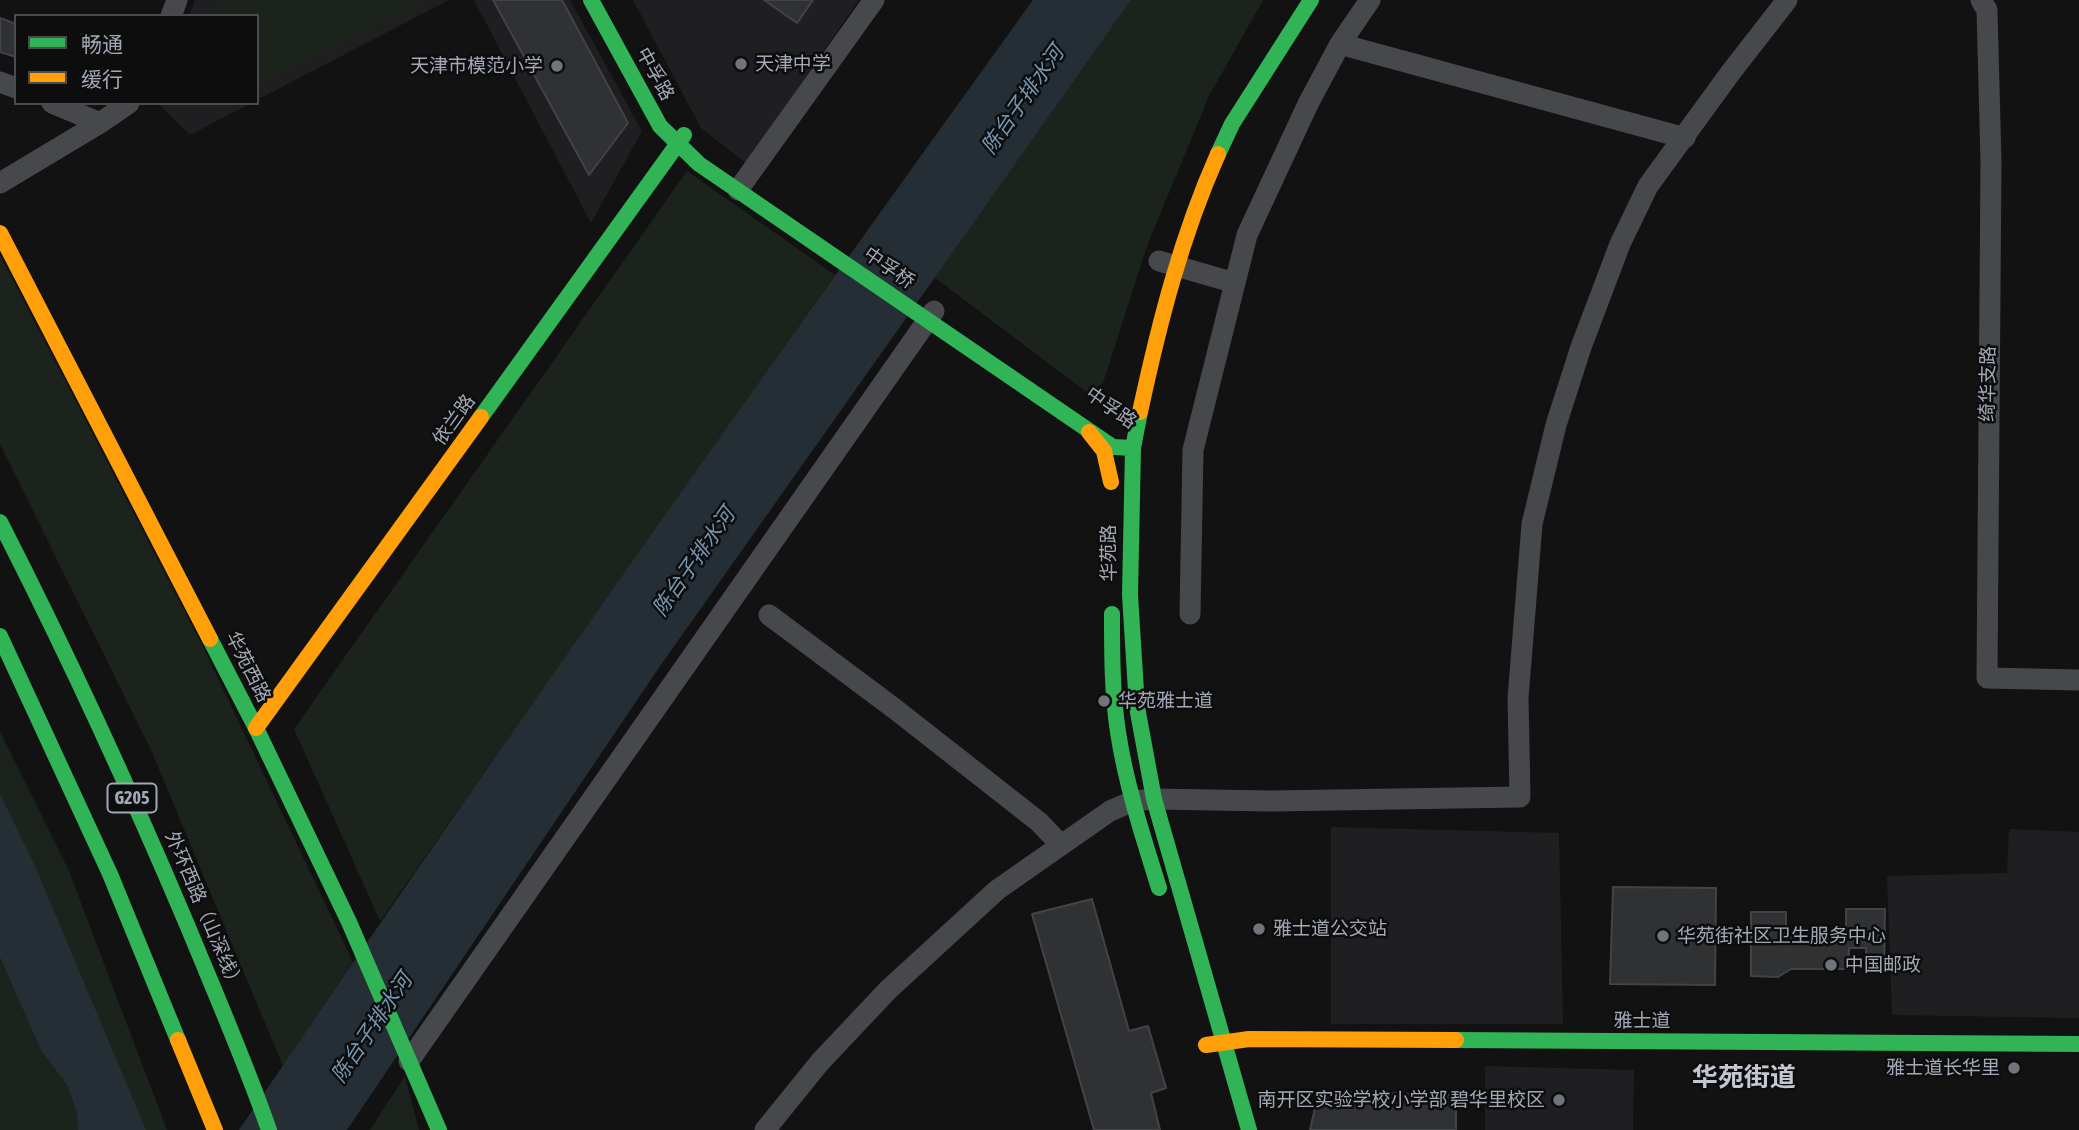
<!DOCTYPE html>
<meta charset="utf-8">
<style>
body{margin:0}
#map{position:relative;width:2079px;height:1130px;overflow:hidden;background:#121213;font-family:"Asap Condensed","Noto Sans SC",sans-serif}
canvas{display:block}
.legend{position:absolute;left:14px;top:14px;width:245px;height:91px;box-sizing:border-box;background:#0d0d0e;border:2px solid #494b51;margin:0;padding:9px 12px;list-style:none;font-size:21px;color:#a2a8b5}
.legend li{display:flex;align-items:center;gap:14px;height:35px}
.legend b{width:35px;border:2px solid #494b51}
</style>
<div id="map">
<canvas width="2079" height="1130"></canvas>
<ul class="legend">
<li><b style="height:9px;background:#30b455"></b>畅通</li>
<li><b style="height:9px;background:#ff9f0a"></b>缓行</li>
</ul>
</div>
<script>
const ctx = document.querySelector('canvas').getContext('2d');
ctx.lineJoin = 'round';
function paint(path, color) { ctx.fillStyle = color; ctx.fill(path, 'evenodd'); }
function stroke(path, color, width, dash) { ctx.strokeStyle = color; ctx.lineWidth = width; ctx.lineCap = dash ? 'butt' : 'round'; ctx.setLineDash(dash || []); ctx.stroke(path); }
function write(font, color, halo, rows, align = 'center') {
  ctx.font = font + ' "Asap Condensed","Noto Sans SC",sans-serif'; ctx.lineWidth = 5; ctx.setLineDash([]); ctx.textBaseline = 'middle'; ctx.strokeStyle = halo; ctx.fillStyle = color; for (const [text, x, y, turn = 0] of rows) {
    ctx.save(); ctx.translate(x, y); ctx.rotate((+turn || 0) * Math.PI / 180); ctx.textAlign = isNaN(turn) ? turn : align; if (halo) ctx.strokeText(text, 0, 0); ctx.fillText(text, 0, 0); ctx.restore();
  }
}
paint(new Path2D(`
 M195 0H449L257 100V16H189Z
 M474 0H570L642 131 591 223Z
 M633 0H859L746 163 701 128Z
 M158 103H251L190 135Z
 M1331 827 1559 833 1563 1024H1331Z
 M2009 829 2079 832V1018L1892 1015 1887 876 2007 873Z
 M1485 1066 1634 1070 1633 1130H1485Z`), '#1f1f21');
paint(new Path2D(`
 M231 0H417L420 5 257 85V16H202Z
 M1131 0H1263L1209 96 1147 246 1103 383 1088 393 934 277Z
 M687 171 835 275 380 921 294 729Z
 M0 255 204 649 353 962 283 1066 151 750 0 444Z
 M0 732 69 871 167 1130H0Z
 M405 1076 419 1130H370Z`), '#1c231d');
paint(new Path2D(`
 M1033 0H1131L658 669 347 1130H239C497 749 764 373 1033 0Z
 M0 794 35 866 146 1130H78L77 1114 68 1086 41 1050 0 957Z`), '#252e35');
const building = new Path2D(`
 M493 0H562L628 123 589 175Z
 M764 0H813L797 23Z
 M0 18 16 24V57L0 52Z
 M1613 887 1716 888 1715 985 1610 984Z
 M1092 899 1129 1031 1148 1026 1166 1088 1151 1093 1160 1130H1094L1032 914Z
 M1846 909H1885L1884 969H1866V948H1849L1848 969H1791L1778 977 1751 976V912H1786V933H1846Z
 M1334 1092 1456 1095V1130H1310L1317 1099Z`);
paint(building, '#303133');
stroke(building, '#414347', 2);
stroke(new Path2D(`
 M1981 0 1987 10 1991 162 1987 678 2079 680
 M171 16 177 0
 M1340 44 1685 138
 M0 82 16 88
 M52 103 100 123 129 103
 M0 183 100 123
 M738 190 874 0
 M1159 261 1235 283
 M1190 614 1193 450 1247 235 1308 104 1340 44 1370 0
 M769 615 895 709 1039 822 1061 845
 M409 1061 934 311
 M765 1130 820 1062 888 990 997 890 1110 811 1133 801 1154 799 1271 801 1520 797 1518 698 1532 524 1556 425 1581 347 1620 244 1648 186 1731 72 1787 0`), '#46484c', 21);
stroke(new Path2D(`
 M591 0 660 126 699 164 1113 447 1133 448
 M1218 154 1232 124 1311 0
 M1140 412 1133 448 1130 595 1137 707 1154 799 1249 1130
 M481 417 684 135
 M0 522C68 655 130 790 188 927 216 995 245 1061 269 1130
 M1112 614C1112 653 1112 693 1118 732 1126 785 1143 837 1159 888
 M0 636 110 874 178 1040
 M210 639 256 728 349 922 439 1130
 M1456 1040 2079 1044`), '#30b455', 16);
stroke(new Path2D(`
 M0 233 210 639
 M1140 412C1159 324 1181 237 1218 154
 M1089 432 1104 451 1111 482
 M256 728 481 417
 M178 1040 215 1130
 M1206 1045 1249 1039 1456 1040`), '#ff9f0a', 16);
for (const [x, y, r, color] of [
 [741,64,7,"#70747c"],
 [557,66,7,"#70747c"],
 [1104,701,7,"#70747c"],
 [1259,929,7,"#70747c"],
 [1663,936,7,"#70747c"],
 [1831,965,7,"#70747c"],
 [2014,1068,7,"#70747c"],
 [1559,1100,7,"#70747c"]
]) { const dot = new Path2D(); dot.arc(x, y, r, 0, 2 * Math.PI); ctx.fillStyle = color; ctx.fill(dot); stroke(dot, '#0d0d0e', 2.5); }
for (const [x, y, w] of [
 [132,798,49]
]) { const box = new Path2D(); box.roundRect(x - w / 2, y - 14.5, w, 29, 5); ctx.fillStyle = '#0d0d0e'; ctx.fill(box); stroke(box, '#a2a8b5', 2); }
write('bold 18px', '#a2a8b5', null, [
 ["G205",132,798]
]);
write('19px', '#a2a8b5', '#0d0d0e', [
 ["天津中学",755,64],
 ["天津市模范小学",543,66,"right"],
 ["华苑雅士道",1118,701],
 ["雅士道公交站",1273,929],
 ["华苑街社区卫生服务中心",1677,936],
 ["中国邮政",1845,965],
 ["雅士道长华里",2000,1068,"right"],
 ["南开区实验学校小学部 碧华里校区",1545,1100,"right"]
], 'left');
write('19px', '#a2a8b5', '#0d0d0e', [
 ["中孚路",655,74,61],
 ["中孚桥",889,268,35],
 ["绮华支路",1988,384,-89],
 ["中孚路",1111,408,35],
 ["依兰路",454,420,-54],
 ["华苑路",1109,553,-90],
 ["华苑西路",248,667,63],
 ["外环西路（山深线）",204,911,67],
 ["雅士道",1642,1021]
]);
write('italic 21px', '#7697b3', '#0d0d0e', [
 ["陈台子排水河",1023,100,-55],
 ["陈台子排水河",694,562,-55],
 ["陈台子排水河",372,1028,-56]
]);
write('bold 26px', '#c3c7d1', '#0d0d0e', [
 ["华苑街道",1744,1078]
]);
</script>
